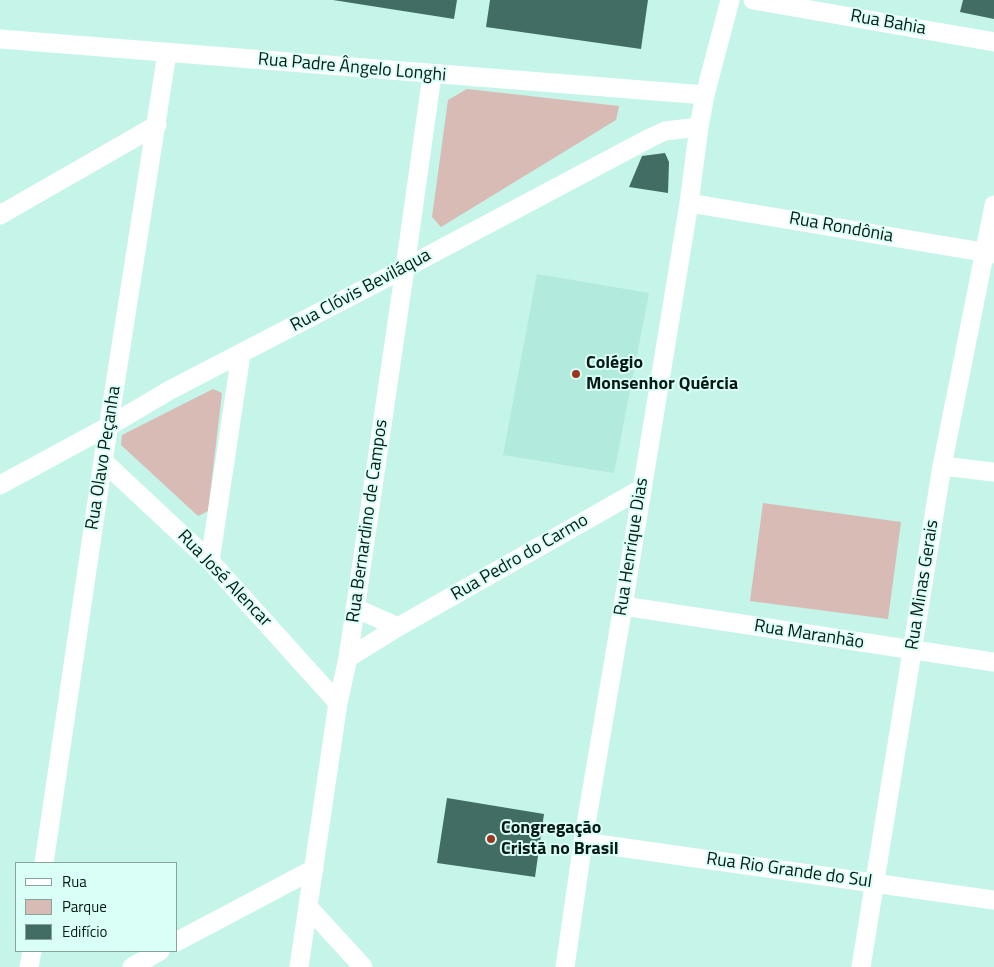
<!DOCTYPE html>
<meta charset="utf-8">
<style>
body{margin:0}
#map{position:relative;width:994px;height:967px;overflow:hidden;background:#c5f4e9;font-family:"Titillium Web",sans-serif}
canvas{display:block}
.legend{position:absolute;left:15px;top:862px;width:162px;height:90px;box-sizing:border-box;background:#dafff6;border:1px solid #86a39c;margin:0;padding:6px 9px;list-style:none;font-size:15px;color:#081a16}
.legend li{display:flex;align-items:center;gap:10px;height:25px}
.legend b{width:25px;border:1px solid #86a39c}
</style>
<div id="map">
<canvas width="994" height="967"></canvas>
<ul class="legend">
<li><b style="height:6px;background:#fff"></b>Rua</li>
<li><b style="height:14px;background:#d8bbb4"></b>Parque</li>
<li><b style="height:14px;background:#426d65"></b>Edifício</li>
</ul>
</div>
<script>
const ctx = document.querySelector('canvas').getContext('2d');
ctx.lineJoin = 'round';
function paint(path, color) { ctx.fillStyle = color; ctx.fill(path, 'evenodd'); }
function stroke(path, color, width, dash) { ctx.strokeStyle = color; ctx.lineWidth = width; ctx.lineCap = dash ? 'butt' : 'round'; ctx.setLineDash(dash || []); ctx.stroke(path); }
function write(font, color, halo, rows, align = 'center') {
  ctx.font = font + ' "Titillium Web",sans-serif'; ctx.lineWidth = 4; ctx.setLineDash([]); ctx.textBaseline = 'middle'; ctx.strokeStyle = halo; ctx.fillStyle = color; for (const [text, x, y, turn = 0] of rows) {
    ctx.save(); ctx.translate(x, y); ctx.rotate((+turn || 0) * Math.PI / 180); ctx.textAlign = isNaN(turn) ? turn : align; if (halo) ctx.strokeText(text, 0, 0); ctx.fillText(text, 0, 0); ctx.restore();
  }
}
paint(new Path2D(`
 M537 274 649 293 614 473 503 455Z`), '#b2eade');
paint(new Path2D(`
 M467 89 619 106 616 120 441 227 432 217 448 100Z
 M213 389 222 393 208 511 198 516 121 445 122 435Z
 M763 503 901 522 888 619 750 601Z`), '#d8bbb4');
paint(new Path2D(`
 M333 0H457L454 19Z
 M490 0H648L641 49 486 27Z
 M963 0H994V19L960 12Z
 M665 153 669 162 668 193 629 187 642 156Z
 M447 798 544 814 535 877 437 863Z`), '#426d65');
stroke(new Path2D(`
 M753 0 994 42
 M0 39 705 95
 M689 203 994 254
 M0 215 157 125
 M103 461 210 561 338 703
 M942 466 994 472
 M0 485 109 426 170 390 405 268 650 138 665 131 699 127
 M210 561 241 354
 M623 606 994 662
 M355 608 398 627
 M348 658 398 627 641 489
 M583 842 994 900
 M44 863 103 461 167 53
 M309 908 363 967
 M176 942 314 869
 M29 967 32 951
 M132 967 160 951
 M299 967 338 703 348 658 405 268 432 75
 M565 967 583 842 623 606 689 203 699 127 705 95 730 0
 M861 967 942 466 994 205`), '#fff', 19);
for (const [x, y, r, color] of [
 [576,374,5,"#9e351f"],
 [491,839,5,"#9e351f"]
]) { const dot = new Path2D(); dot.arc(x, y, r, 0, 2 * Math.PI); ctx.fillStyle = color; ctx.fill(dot); stroke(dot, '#dafff6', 2); }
write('18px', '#081a16', '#dafff6', [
 ["Rua Bahia",888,23,10],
 ["Rua Padre Ângelo Longhi",352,68,5],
 ["Rua Rondônia",841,228,10],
 ["Rua Clóvis Beviláqua",361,291,-28],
 ["Rua Olavo Peçanha",104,458,-81],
 ["Rua Bernardino de Campos",368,521,-82],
 ["Rua Henrique Dias",632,547,-81],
 ["Rua Pedro do Carmo",520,558,-30],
 ["Rua José Alencar",224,579,46],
 ["Rua Minas Gerais",923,585,-81],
 ["Rua Maranhão",809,635,9],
 ["Rua Rio Grande do Sul",789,871,8]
]);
write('bold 18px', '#081a16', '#dafff6', [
 ["Colégio",586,364],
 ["Monsenhor Quércia",586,385],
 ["Congregação",501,829],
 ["Cristã no Brasil",501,850]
], 'left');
</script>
